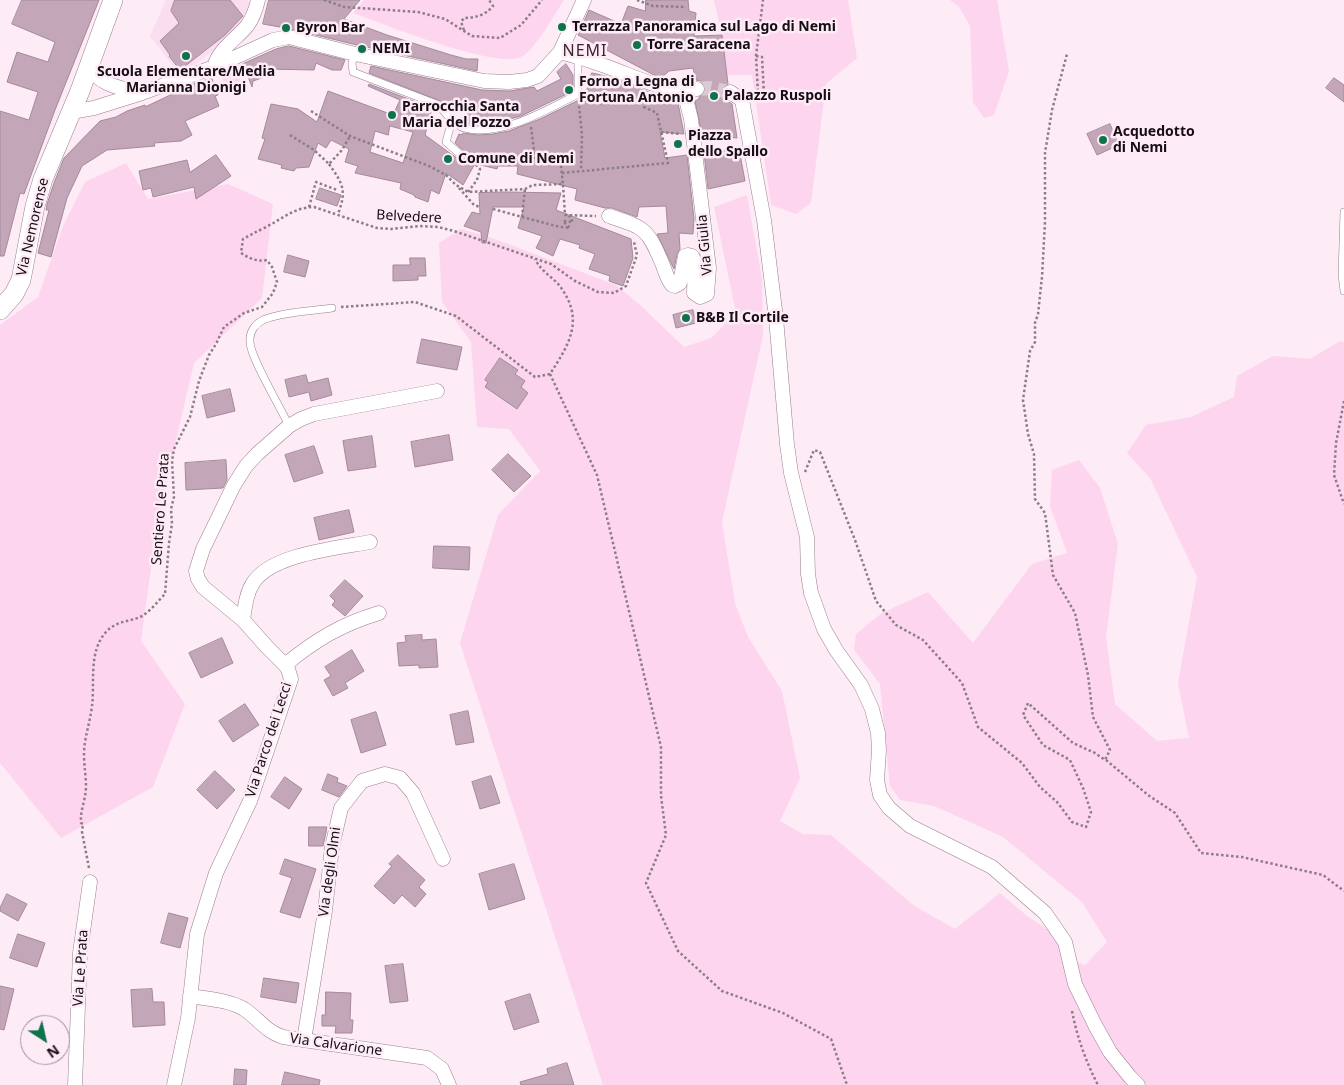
<!DOCTYPE html>
<style>
body{margin:0}
#map{position:relative;width:1344px;height:1085px;overflow:hidden;background:#fdebf6;font-family:"Noto Sans",sans-serif}
canvas{display:block}
.north{position:absolute;left:20px;top:1015px;width:50px;height:50px;box-sizing:border-box;background:#fdebf6;border:1px solid #a1929c;border-radius:50%;rotate:145deg;font-size:14px;font-weight:700;line-height:20px;text-align:center;color:#170d14}
.north::after{content:'';display:block;margin:auto;width:18px;height:22px;background:#0d734a;clip-path:polygon(50% 0,100% 100%,50% 72%,0 100%)}
</style>
<div id="map">
<canvas width="1344" height="1085"></canvas>
<div class="north">N</div>
</div>
<script>
const ctx = document.querySelector('canvas').getContext('2d');
ctx.lineJoin = 'round';
function paint(path, color) { ctx.fillStyle = color; ctx.fill(path, 'evenodd'); }
function stroke(path, color, width, dash) { ctx.strokeStyle = color; ctx.lineWidth = width; ctx.lineCap = dash ? 'butt' : 'round'; ctx.setLineDash(dash || []); ctx.stroke(path); }
function write(font, color, halo, rows, align = 'center') {
  ctx.font = font + ' "Noto Sans",sans-serif'; ctx.lineWidth = 5; ctx.setLineDash([]); ctx.textBaseline = 'middle'; ctx.strokeStyle = halo; ctx.fillStyle = color; for (const [text, x, y, turn = 0] of rows) {
    ctx.save(); ctx.translate(x, y); ctx.rotate((+turn || 0) * Math.PI / 180); ctx.textAlign = isNaN(turn) ? turn : align; if (halo) ctx.strokeText(text, 0, 0); ctx.fillText(text, 0, 0); ctx.restore();
  }
}
paint(new Path2D(`
 M166 0H247L253 8 246 24 181 76 150 36Z`), '#fbddf0');
paint(new Path2D(`
 M364 0H564C555 13 534 52 521 57 494 69 384 24 353 13Z
 M714 0H848L857 58 826 84 811 203 796 214 771 205 752 75H727L722 35Z
 M950 0H997L1009 71 994 115 984 118 973 102 970 26 959 7Z
 M236 68 243 87 228 93 221 74Z
 M126 163 148 199 228 184 273 204 262 298 194 363 158 518 141 641 185 704 153 787 61 838 0 763V325L38 297 63 226 85 182Z
 M747 195 762 279 763 335 722 522 735 603 748 637 782 691 800 778 780 821 803 834 831 835 913 905 955 929 1000 893 1027 916 1056 935 1064 957 1085 965 1107 942 1082 902 1003 837 934 806 900 800 890 786 880 684 854 650 856 634 882 613 928 592 973 643 1032 564 1067 553 1050 506 1052 470 1079 460 1100 488 1118 544 1106 637 1115 704 1157 741 1189 738 1178 683 1197 577 1150 478 1127 453 1146 425 1191 417 1234 397 1237 376 1273 356 1310 359 1340 341 1344 342V1085H603L460 643 498 515 540 471 509 429 477 427 471 342 442 302 439 243 461 229 492 238 616 285 640 305 684 347 711 338 736 313 714 207Z`), '#fed5ef');
const building = new Path2D(`
 M22 0H99L55 110 24 194 20 193 4 256H0V111L29 120 38 92 7 82 17 52 48 62 55 42 12 24Z
 M175 0H230L243 16 225 35 180 70 169 56 170 55 160 41 179 23 171 11Z
 M269 0H360L344 19 387 35 451 55 466 59H478L477 71 357 45 291 29 263 24Z
 M646 0H688L689 11 696 13 694 36 722 35 728 84 723 87 721 92 725 99 732 104 737 138 702 135 695 101 699 99V97L705 93 706 88 701 81 696 80 693 68 669 71 662 77 654 75 578 35 589 10 621 24 628 6 645 11Z
 M289 46 345 60 341 70H332L316 63 314 70 266 69 276 73 253 81 252 87 245 69H231L276 49Z
 M566 64 573 75V91L521 116 492 124 478 125 465 123 468 112 369 73 371 66 482 90 510 91 534 87 537 91 561 79 557 72Z
 M592 73 610 77 649 92 664 96 667 97 666 99 678 103 684 134 660 132 665 158 687 155 694 219 693 234 679 233 680 249 677 254 674 269 657 234 668 233 666 206 639 207 637 217 612 208H605L575 200 577 189 517 174 518 166H498L497 169 477 164V160L463 185 446 173 439 194 431 190 428 202 415 197 414 195 400 189 401 183 355 173 358 166 345 162 349 149 331 140 326 148 318 143 309 167 296 168 294 171 281 168 282 165 258 159 265 139 262 138 271 104 298 109 317 122 328 91 393 115 400 100 368 86 369 84 432 108 425 135 458 159 462 160 465 158 466 153 455 143 459 134 462 135 463 133 478 135 493 134 509 131 540 119 579 100 603 105 608 104 609 99 607 96 587 91ZM390 126 413 132 403 163 370 152 375 131 388 135Z
 M1334 78 1344 85V102L1326 88Z
 M212 79 218 95 215 96 219 106 185 121 192 135 181 141 154 143 155 146 107 150 82 166 67 198 51 257 38 253 49 210H46L47 204 54 183 64 158 100 121 116 117 127 111 145 105V107L198 82Z
 M1110 124 1119 145 1097 155 1087 134Z
 M739 149 745 181 708 189 704 153Z
 M216 155 231 176 196 199 194 187 153 197 151 188 143 190 139 171 187 160 190 172Z
 M320 188 341 195 337 206 316 199Z
 M508 192 561 193 556 210 631 239 633 258 623 286 609 281 610 276 589 269 595 254 579 248 580 245 560 239 553 256 536 248 542 236 518 228 524 207H493L486 243H482L481 232 464 226 472 212 480 214 479 193Z
 M288 255 309 261 305 277 284 272Z
 M410 258H425L426 276H418V280L393 281V265H410Z
 M693 310 696 323 676 328 673 315Z
 M422 339 462 347 457 370 417 363Z
 M500 358 518 370 515 374 525 381 521 387 528 393 517 409 485 387 488 382 485 380Z
 M306 375 308 383 328 378 332 395 311 401 309 392 289 397 285 380Z
 M230 389 235 411 207 418 202 396Z
 M449 435 453 460 415 467 411 442Z
 M372 436 376 467 348 471 343 441Z
 M314 446 323 473 294 482 285 455Z
 M508 454 531 476 514 492 492 470Z
 M226 460 227 480 223 488 186 490 185 463Z
 M349 510 354 532 319 540 314 518Z
 M434 546 470 547 469 570 433 568Z
 M345 580 363 596 345 616 332 605 335 601 330 596Z
 M422 635V640L436 639 438 667 419 668V665L399 666 397 643 406 642 405 636Z
 M222 638 233 663 201 678 189 653Z
 M352 650 364 671 345 683 348 688 333 696 324 680 331 676 325 667Z
 M245 704 259 725 233 742 219 721Z
 M468 711 474 742 456 745 450 715Z
 M376 712 386 745 361 753 351 720Z
 M215 771 235 790 217 809 197 790Z
 M328 774 338 778 337 782 347 786 339 797 322 790Z
 M491 776 500 803 480 809 472 782Z
 M285 777 302 789 289 809 271 797Z
 M309 827H327L323 846H309Z
 M398 855 425 880 419 887 426 894 415 907 402 895 394 904 374 886 392 866 389 864Z
 M285 859 316 869 300 918 280 912 292 878 280 874Z
 M514 864 525 899 489 910 479 874Z
 M7 894 27 904 18 921 0 911V908Z
 M169 913 188 918 180 948 161 943Z
 M18 934 45 943 37 967 10 958Z
 M403 964 408 1001 390 1003 385 966Z
 M264 978 299 983 296 1003 261 997Z
 M0 986 14 989 4 1030 0 1029Z
 M152 989 153 1002H164L165 1025 133 1027 131 990Z
 M326 992 351 993 350 1020H353L352 1033H335L336 1026H322V1015H325Z
 M530 994 539 1022 514 1030 505 1002Z
 M567 1063 574 1085H521L520 1082 548 1074 547 1069Z
 M235 1069 247 1070 246 1085H234Z
 M285 1072 320 1080 319 1085H282Z`);
paint(building, '#c3a7b9');
stroke(building, '#a4899a', 1);
stroke(new Path2D(`
 M697 89 710 88 730 92`), '#dacad4', 14, [14, 7]);
const service = new Path2D(`
 M355 54 352 63 353 72 439 105C443 111 457 127 464 128 500 138 546 110 578 94
 M578 56V94
 M578 94 604 100
 M452 120 446 142 461 155
 M1344 212 1342 275 1344 291
 M289 426C281 408 250 357 250 342 249 332 255 324 263 320 281 312 312 311 332 308`);
const minor = new Path2D(`
 M560 52C576 56 592 61 608 67 638 78 665 93 697 89
 M89 66C99 86 122 88 142 93
 M214 67C219 49 235 40 247 26 253 18 256 9 258 0
 M730 92 742 100 764 220 776 318 787 444 791 473 807 537 808 574 811 593 824 629 836 650 861 685 872 709 878 733 879 750 877 780 880 795 889 808 910 826 992 867 1045 913 1065 942 1075 984 1095 1025 1110 1052 1130 1077 1138 1085
 M71 112 94 108 142 93 214 67 273 40 289 37 355 54 484 81 509 82 527 80 538 76 560 52 584 0
 M609 216C645 228 647 228 662 263 665 270 667 279 672 285L675 286 680 283 685 256 688 255 692 256 695 262 694 293 700 297 707 294 709 268 691 119 684 91
 M243 620C245 607 246 594 253 583 271 554 338 548 370 542
 M285 665C315 640 342 624 379 613
 M190 996C208 999 229 1000 244 1009 258 1018 266 1032 283 1037L427 1058 442 1069 449 1085
 M304 1040 325 911 332 847 341 808 362 781 385 774 400 778 413 793 443 859
 M75 1085 80 953 90 882
 M174 1085 188 1018 197 934 216 873 250 801 291 679 288 669 285 665 267 647 243 620 203 587 198 579 196 571 203 549 234 485 246 466 257 454 289 426 301 419 314 414 437 391`);
const secondary = new Path2D(`
 M0 310 14 294 21 280 35 206 43 179 80 91 113 0`);
stroke(service, '#9a7f90', 8);
stroke(minor, '#9a7f90', 15);
stroke(secondary, '#9a7f90', 20);
stroke(new Path2D(`
 M324 0 344 7 418 12 445 19 472 36 500 38 521 25 542 0
 M637 0 653 6 686 7
 M464 30 461 22 464 18C475 18 486 15 493 6L489 0
 M756 56 762 57 764 95
 M755 94 758 93 756 56 763 0
 M579 106 582 135 581 170
 M311 111 350 136 429 166 446 175 456 185 468 192 525 189 533 185 563 184 565 215 596 216
 M531 127 535 158 560 157 563 184
 M661 132 680 134
 M290 135 314 150 329 164 342 150 350 136
 M329 164C343 184 347 190 338 214
 M562 173 668 163 657 113 644 107 648 97
 M459 188 474 205 480 207
 M468 192 477 180 480 169 475 164
 M309 207 316 182 337 190
 M493 209 522 217 525 189
 M522 217 560 227 570 228 563 221 573 222 569 216
 M341 307 415 302 456 316 535 377 550 374C570 343 585 319 559 285 551 276 541 271 535 259
 M550 374 597 475 661 747V796L666 835 646 883 678 951 722 991 783 1013 831 1039 847 1085
 M1344 401 1336 443 1334 475 1344 504
 M805 472 814 450 820 452 855 540 876 601 896 625 923 640 962 683 978 727 1022 763 1040 787 1057 802 1072 822 1086 827 1091 812 1083 788 1070 760 1043 745 1023 715 1028 703 1073 743 1095 753 1105 760 1110 750 1093 717 1088 675 1075 613 1053 575 1045 513 1035 499 1034 454 1028 434 1023 400 1030 351 1035 342V323L1038 314 1042 277 1045 222V153L1052 110 1067 54
 M1106 760 1148 795 1175 813 1201 853 1242 857 1323 875 1344 891
 M89 868 82 832 83 824 81 823C80 809 86 800 86 786 86 776 84 766 84 755 84 738 90 723 92 706 95 683 88 652 106 632 116 621 128 622 140 617 148 614 159 600 165 594L169 543 172 524 171 509 174 497 172 461 174 449 190 417 199 381 209 355 216 344 224 327 244 313 262 307 273 293 277 282 272 267 267 260C256 262 249 258 241 253L243 239C250 235 256 232 264 228 281 220 294 207 314 207L377 228 391 229 419 226 438 227 454 231 551 264 575 281 598 292 614 293 626 286 637 255 634 242
 M1072 1011C1077 1037 1086 1062 1098 1085`), '#8b7d86', 2.5, [2.5, 2.5]);
stroke(service, '#fff', 7);
stroke(minor, '#fff', 14);
stroke(secondary, '#fff', 19);
for (const [x, y, r, color] of [
 [562,27,5,"#0d734a"],
 [286,28,5,"#0d734a"],
 [637,45,5,"#0d734a"],
 [362,49,5,"#0d734a"],
 [186,56,5,"#0d734a"],
 [569,90,5,"#0d734a"],
 [714,96,5,"#0d734a"],
 [392,115,5,"#0d734a"],
 [1103,140,5,"#0d734a"],
 [678,144,5,"#0d734a"],
 [448,159,5,"#0d734a"],
 [686,318,5,"#0d734a"]
]) { const dot = new Path2D(); dot.arc(x, y, r, 0, 2 * Math.PI); ctx.fillStyle = color; ctx.fill(dot); stroke(dot, '#fdebf6', 2); }
write('bold 14px', '#170d14', '#fdebf6', [
 ["Terrazza Panoramica sul Lago di Nemi",572,27],
 ["Byron Bar",296,28],
 ["Torre Saracena",647,45],
 ["NEMI",372,49],
 ["Scuola Elementare/Media",186,72,"center"],
 ["Marianna Dionigi",186,88,"center"],
 ["Forno a Legna di",579,82],
 ["Fortuna Antonio",579,98],
 ["Palazzo Ruspoli",724,96],
 ["Parrocchia Santa",402,107],
 ["Maria del Pozzo",402,123],
 ["Acquedotto",1113,132],
 ["di Nemi",1113,148],
 ["Piazza",688,136],
 ["dello Spallo",688,152],
 ["Comune di Nemi",458,159],
 ["B&B Il Cortile",696,318]
], 'left');
write('14px', '#170d14', '#fdebf6', [
 ["Belvedere",409,217,3],
 ["Via Nemorense",33,227,-77],
 ["Via Giulia",705,245,-95],
 ["Sentiero Le Prata",161,509,-86],
 ["Via Parco dei Lecci",269,740,-72],
 ["Via degli Olmi",330,872,-82],
 ["Via Le Prata",81,968,-86],
 ["Via Calvarione",336,1045,8]
]);
ctx.letterSpacing = '1px';
write('16px', '#3a2432', '#fdebf6', [
 ["NEMI",585,51]
]);
ctx.letterSpacing = '0px';
</script>
